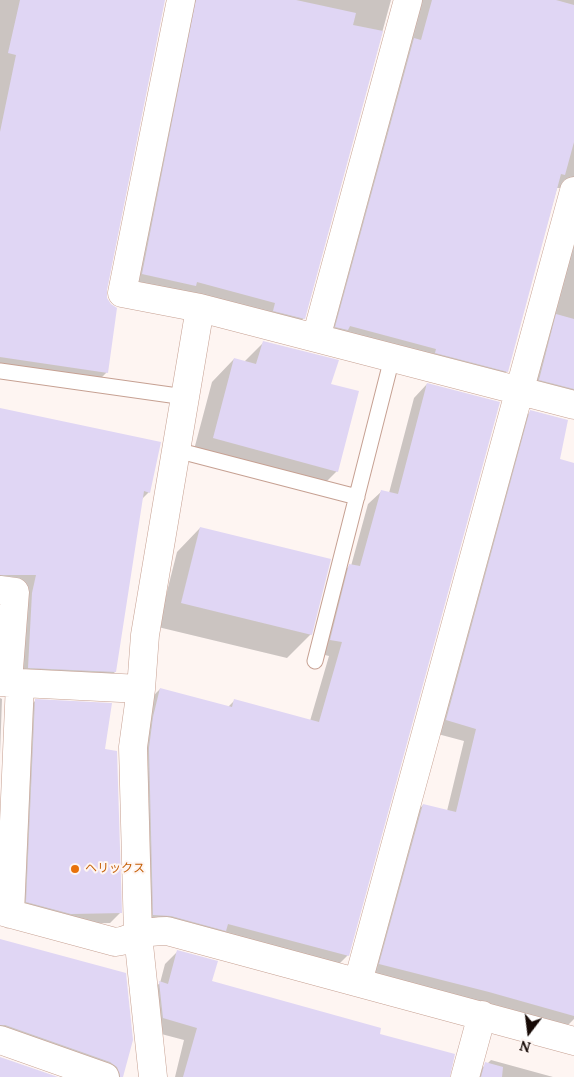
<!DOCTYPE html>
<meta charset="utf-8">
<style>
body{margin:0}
#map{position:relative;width:574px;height:1077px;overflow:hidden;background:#fef5f2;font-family:Lora,serif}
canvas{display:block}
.north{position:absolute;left:504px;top:1007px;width:50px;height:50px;-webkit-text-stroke:4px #fef5f2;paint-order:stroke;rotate:195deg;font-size:14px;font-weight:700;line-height:20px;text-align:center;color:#170a06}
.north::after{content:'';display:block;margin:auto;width:18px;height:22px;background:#170a06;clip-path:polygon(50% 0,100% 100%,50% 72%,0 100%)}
</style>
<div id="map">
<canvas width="574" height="1077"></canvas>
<div class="north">N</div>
</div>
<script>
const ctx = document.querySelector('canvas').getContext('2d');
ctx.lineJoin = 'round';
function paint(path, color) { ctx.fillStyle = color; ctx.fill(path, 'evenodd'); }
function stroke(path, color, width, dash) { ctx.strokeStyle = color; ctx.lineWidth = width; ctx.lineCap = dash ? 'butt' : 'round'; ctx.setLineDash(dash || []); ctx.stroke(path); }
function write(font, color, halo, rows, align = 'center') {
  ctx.font = font + ' Lora,"Noto Sans JP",serif'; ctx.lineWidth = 4; ctx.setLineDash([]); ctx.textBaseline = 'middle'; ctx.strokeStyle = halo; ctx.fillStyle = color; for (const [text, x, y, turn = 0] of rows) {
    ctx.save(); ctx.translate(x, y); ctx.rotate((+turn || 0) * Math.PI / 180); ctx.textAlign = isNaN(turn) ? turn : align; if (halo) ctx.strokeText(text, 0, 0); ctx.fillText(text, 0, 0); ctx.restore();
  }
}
paint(new Path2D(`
 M0 0H164L105 290 107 372 94 385 0 371Z
 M176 0H391L304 318 291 331 130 286Z
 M403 0H574V196L564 188H557L507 371 494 384 323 340Z
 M574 219V402L527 392Z
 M264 342 330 385 337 471 314 494 191 461 212 382 234 359 244 362Z
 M427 384 348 955 334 969 140 928 147 702 160 689 228 707 234 701 310 721 329 656 317 653 336 579 350 565 351 566 368 504 382 491 389 493 414 398Z
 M0 409 149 492 141 500 115 672 102 684 12 680 0 588Z
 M531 411 558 460 574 464V1019L564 1029 367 977 410 818 423 805 447 811 464 741 434 733 518 424Z
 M200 528 311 634 287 658 158 627 177 552Z
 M0 698 2 699 0 755Z
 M35 701 103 750 121 912 110 923 60 924 16 912 25 711Z
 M0 940 125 974 122 1077H100L0 1041Z
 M178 951 211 982 378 1035 449 1077H175L184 1040 150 1031 146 995 160 983 165 964Z
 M491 1060 553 1077H473L486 1064H487Z`), '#0003');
paint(new Path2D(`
 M20 0H165L107 290V298L111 304 117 308 108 373 0 357V132L16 55 8 53Z
 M196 0H296L356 13 353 25 383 31 305 319 273 311 275 303 197 282 196 286 142 274Z
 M432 0H556L574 5V142L565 175 561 174 508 372 435 353 436 349 350 326 348 330 335 327 414 38 421 40Z
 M556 314 574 319V389L539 380Z
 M263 341 339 360 331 384 359 391 338 472 213 438 234 358 256 364Z
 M427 383 500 402 349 956 228 924 226 931 171 916 153 915 149 748 153 717 160 688 232 707 234 699 319 722 342 642 330 640 349 564 360 566 381 490 398 494Z
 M0 408 161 442 150 493 144 491 116 672 28 668 32 593 36 575H0Z
 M530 410 568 420 560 459 574 463V1016L489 992 379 964 423 804 456 812 476 729 446 720Z
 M200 527 331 559 312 635 181 603Z
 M35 699 112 703 105 749 117 751 122 913 71 914 26 902Z
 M0 939 126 973 133 1040 123 1077H120V1074L117 1067 110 1062 5 1025H0Z
 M177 950 218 961 212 981 381 1028 380 1034 455 1054 450 1077H183L197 1028 163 1018 159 981 168 984Z
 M0 1057 58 1077H0Z
 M485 1062 503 1067 502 1077H481Z`), '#e0d6f4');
const service = new Path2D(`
 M0 371 185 397
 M176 450 357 497
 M315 661 392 358`);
const minor = new Path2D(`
 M181 0 122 293 200 308 574 405
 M316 338 408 0
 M0 590 15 592 8 682
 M0 682 141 689
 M0 911 115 942C126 941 129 938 138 935 148 932 157 931 167 931L574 1041
 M10 914 20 683
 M358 982 574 191
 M0 1040 105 1077
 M153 1077 138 935 133 747 141 689 145 635 200 308
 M465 1077 482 1015`);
stroke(service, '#c6a092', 17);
stroke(minor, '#c6a092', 29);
stroke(service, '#fff', 15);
stroke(minor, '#fff', 28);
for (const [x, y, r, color] of [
 [75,869,5,"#e8710a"]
]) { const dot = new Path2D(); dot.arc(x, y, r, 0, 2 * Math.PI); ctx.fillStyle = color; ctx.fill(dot); stroke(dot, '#fef5f2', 2); }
write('12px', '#c56008', '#fef5f2', [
 ["ヘリックス",85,869]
], 'left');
</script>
